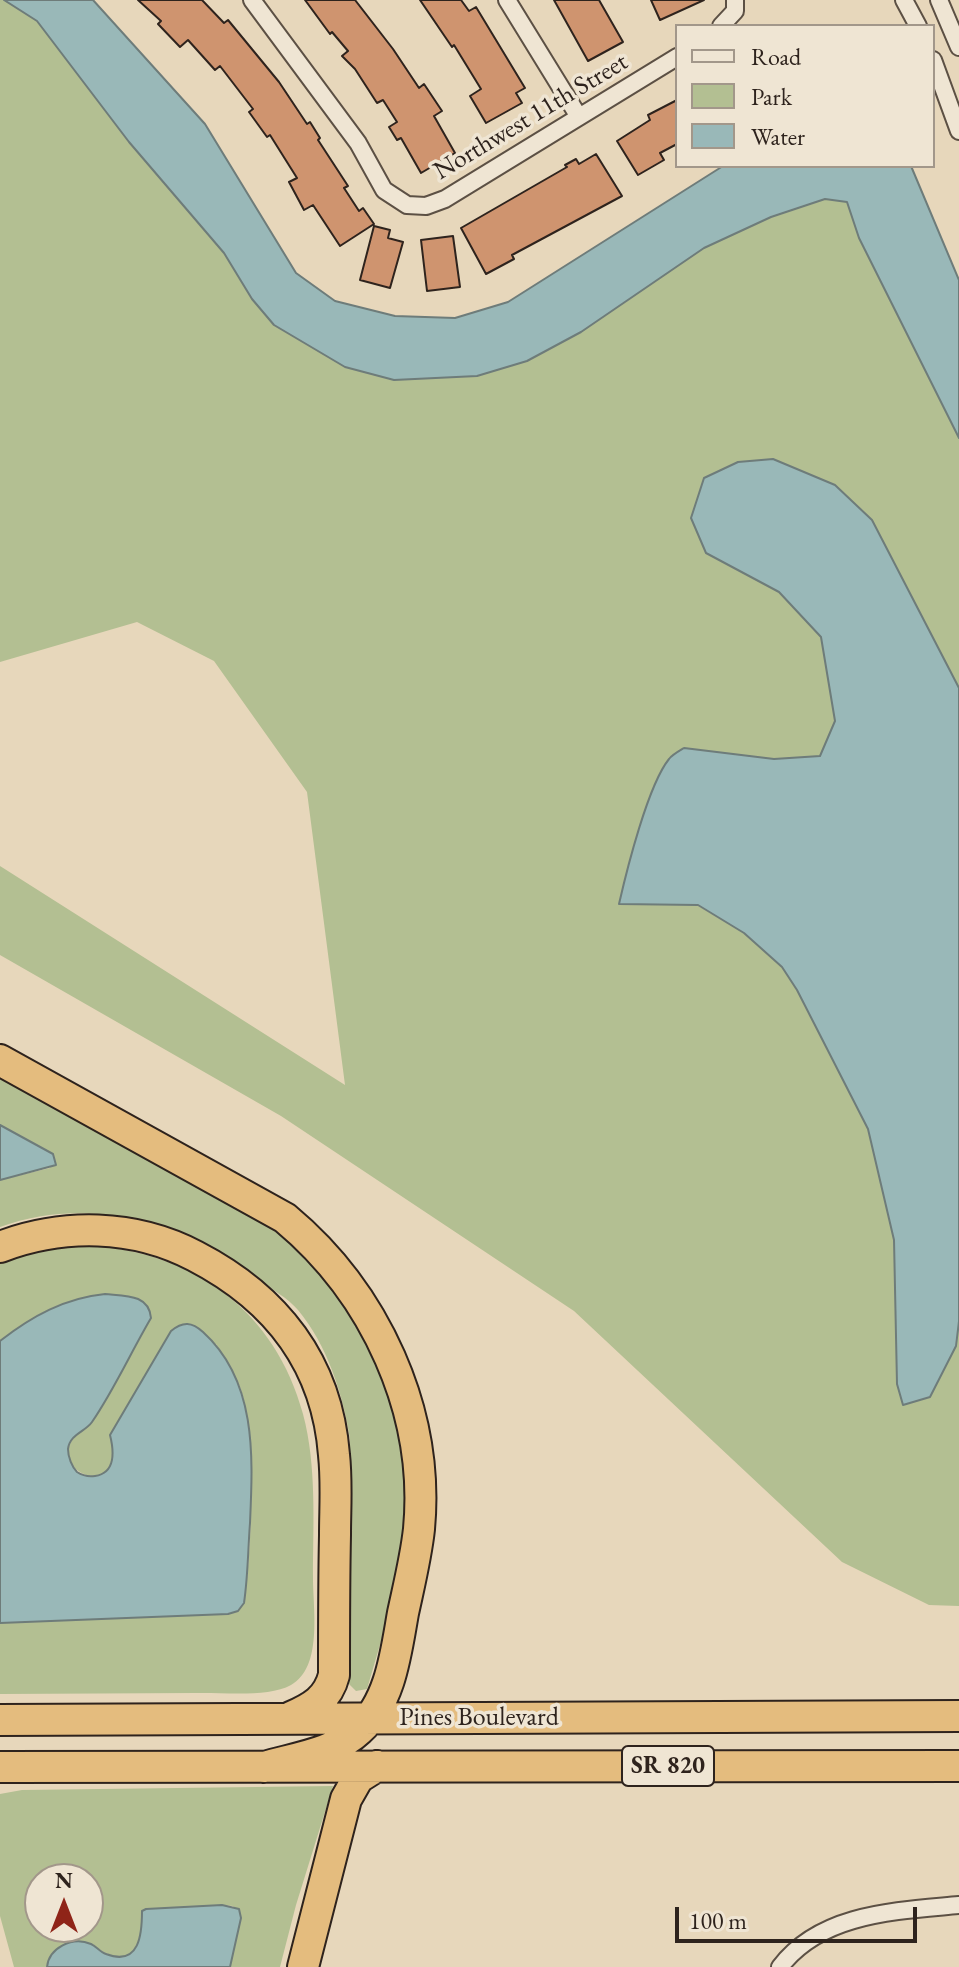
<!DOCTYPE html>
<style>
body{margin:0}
#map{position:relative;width:959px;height:1967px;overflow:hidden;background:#e7d7bb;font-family:"EB Garamond",serif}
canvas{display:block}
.legend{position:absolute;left:675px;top:24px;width:260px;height:144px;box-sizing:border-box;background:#efe5d3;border:2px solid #a2978a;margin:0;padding:10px 14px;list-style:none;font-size:24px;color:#2e231d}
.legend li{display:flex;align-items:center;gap:16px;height:40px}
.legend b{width:40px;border:2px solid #a2978a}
.north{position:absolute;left:24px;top:1863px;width:80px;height:80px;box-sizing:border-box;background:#efe5d3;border:2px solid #a2978a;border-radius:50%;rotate:0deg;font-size:22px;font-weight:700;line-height:32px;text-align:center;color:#2e231d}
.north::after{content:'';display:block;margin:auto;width:28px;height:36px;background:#8f2418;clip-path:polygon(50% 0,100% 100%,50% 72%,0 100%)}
.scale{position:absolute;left:675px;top:1907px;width:242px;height:36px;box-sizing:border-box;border:4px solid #2e231d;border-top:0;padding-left:10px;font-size:24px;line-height:28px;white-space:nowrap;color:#2e231d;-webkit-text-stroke:6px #efe5d3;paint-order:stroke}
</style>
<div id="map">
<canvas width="959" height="1967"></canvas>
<ul class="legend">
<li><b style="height:10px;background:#efe5d3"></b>Road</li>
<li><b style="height:22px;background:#b3bf92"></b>Park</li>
<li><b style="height:22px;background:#99b8b8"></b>Water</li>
</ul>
<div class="north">N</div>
<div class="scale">100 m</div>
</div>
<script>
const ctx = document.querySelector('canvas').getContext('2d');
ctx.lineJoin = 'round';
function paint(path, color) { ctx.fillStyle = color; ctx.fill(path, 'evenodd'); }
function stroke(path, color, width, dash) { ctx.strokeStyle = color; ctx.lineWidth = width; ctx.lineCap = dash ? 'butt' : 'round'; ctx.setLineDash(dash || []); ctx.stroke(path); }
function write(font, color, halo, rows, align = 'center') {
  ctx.font = font + ' "EB Garamond",serif'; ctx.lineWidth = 7; ctx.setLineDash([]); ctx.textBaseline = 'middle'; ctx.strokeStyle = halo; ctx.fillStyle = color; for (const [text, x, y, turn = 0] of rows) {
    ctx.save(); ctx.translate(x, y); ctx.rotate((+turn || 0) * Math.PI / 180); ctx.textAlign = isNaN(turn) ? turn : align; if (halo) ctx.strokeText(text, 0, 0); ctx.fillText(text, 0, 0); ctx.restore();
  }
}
paint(new Path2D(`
 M0 0H4L37 21 129 142 224 253 252 299 274 324 345 367 394 380 476 376 527 361 581 332 704 248 771 217 826 199 847 202 859 238 959 438V688L872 520 706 553 779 592 821 637 835 721 820 756 774 759 684 748 620 904 697 905 744 933 782 967 797 990 868 1129 894 1240 897 1384 956 1346 959 1321V1606L929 1605 842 1562 574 1311 281 1116 0 955V866L345 1085 307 792 214 661 137 622 0 662Z
 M0 1078 249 1214 307 1252 377 1350 408 1464 403 1566 367 1689 356 1691 349 1684 350 1439C343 1394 327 1345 298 1310 288 1298 271 1289 259 1280 183 1224 92 1194 0 1227V1180L50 1168 53 1154 0 1125Z
 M91 1246C194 1252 276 1312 303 1414 317 1466 313 1525 313 1578 313 1610 323 1667 291 1685 268 1698 221 1692 195 1693 130 1693 65 1694 0 1694V1623L228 1614 238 1611 244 1603C252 1554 257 1432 240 1387 234 1372 224 1358 216 1344L112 1446C118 1508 28 1460 90 1425L135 1298C75 1291 48 1306 0 1341V1264L40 1250Z
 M333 1786 296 1905 280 1967H230L241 1918 233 1906 222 1905 146 1909 142 1912C141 1922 144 1936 139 1945 128 1964 105 1956 93 1944L47 1967H14L0 1916V1794L22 1790ZM40 1879H88V1927H40Z`), '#b3bf92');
const water = new Path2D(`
 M4 0H93L205 124 296 273 335 301 395 316 455 318 508 302 723 166H911L959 280V438L859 238 847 202 825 199 771 217 704 248 581 332 527 361 477 376 394 380 345 367 274 325 252 299 224 253 129 142 37 21Z
 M773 459 835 485 872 520 959 688V1321L956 1346 930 1397 903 1405 897 1384 894 1240 868 1129 797 990 782 967 744 933 698 905 619 904C627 869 648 785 669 759 672 755 679 751 684 748L774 759 820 756 835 721 821 637 779 592 706 553 691 518 704 478 738 462Z
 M0 1125 53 1154 56 1165 0 1180Z
 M105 1294C125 1296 149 1294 151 1318 131 1352 114 1390 92 1422 85 1432 70 1434 68 1449 68 1457 72 1467 77 1472 83 1476 88 1477 95 1476 116 1473 114 1451 110 1435L171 1331C183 1321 192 1322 203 1332 257 1381 253 1456 250 1523 248 1549 248 1576 244 1603L238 1611 228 1614 0 1623V1341C32 1316 65 1298 105 1294Z
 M222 1905 239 1909 241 1918 230 1967H47C49 1948 72 1936 91 1944 96 1946 100 1952 106 1954 140 1967 142 1933 142 1911L146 1909Z`);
paint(water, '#99b8b8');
stroke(water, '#6e7c7a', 2);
const building = new Path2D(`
 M138 0H202L224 23 228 20 279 82 307 124 310 122 320 138 318 140 348 186 344 188 359 211 363 208 374 224 340 246 313 205 304 210 289 182 297 178 270 135 267 137 249 112 253 109 220 66 215 70 188 40 180 47 158 24 161 21Z
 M305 0H355L393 49 419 88 424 84 442 111 434 116 455 153 421 173 401 138 397 140 389 127 397 122 383 100 377 103 355 69 342 56 348 51 332 32 330 34Z
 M420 0H461L469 11 476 7 525 88 516 93 522 103 486 123 470 96 481 89 454 45 452 47Z
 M554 0H599L623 42 588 61Z
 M651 0H704L660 20Z
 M677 100V144L660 153 664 160 638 175 617 141 650 120 648 115Z
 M596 154 622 196 512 255 514 259 486 274 461 228 567 167 565 165 576 159 579 164Z
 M374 226 390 230 388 238 403 242 390 288 360 280Z
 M453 236 460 287 427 291 421 240Z`);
paint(building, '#cf946f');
stroke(building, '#2e231d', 2);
const street = new Path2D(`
 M252 0 358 143 384 190 407 205 426 206 445 199 677 57
 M507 0 579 117
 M904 0 918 26
 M939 0 959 47
 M721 26 735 11V0
 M933 60 959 131
 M780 1967C821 1913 896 1911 959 1905`);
const highway = new Path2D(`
 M0 1060 285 1218C375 1293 430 1411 419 1529 416 1557 409 1585 403 1613 396 1652 391 1701 359 1730 335 1753 295 1758 264 1767
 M0 1247C63 1223 134 1224 195 1256 276 1298 327 1363 334 1455 337 1482 335 1509 335 1535 334 1581 334 1628 334 1675 328 1699 312 1708 291 1717
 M0 1720 959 1716
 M0 1767 959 1766
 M303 1967 346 1799 358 1778 377 1766`);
stroke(street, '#5c5044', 20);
stroke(highway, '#2e231d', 34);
stroke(street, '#efe5d3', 16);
stroke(highway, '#e4bc7e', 30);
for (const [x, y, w] of [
 [668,1766,92]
]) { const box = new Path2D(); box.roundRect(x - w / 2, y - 20, w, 40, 6); ctx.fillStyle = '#efe5d3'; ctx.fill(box); stroke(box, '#2e231d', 2); }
write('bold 24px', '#2e231d', null, [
 ["SR 820",668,1766]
]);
write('26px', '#2e231d', '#efe5d3', [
 ["Northwest 11th Street",531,117,-31],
 ["Pines Boulevard",479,1718]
]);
</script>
